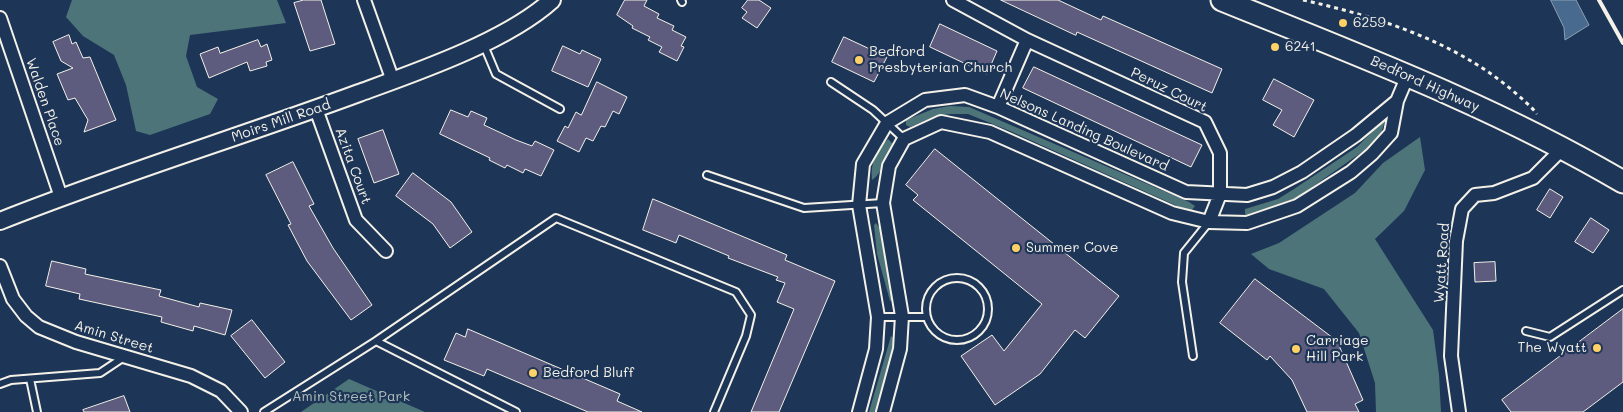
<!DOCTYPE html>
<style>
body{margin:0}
canvas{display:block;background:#1d3557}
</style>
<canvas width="1623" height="412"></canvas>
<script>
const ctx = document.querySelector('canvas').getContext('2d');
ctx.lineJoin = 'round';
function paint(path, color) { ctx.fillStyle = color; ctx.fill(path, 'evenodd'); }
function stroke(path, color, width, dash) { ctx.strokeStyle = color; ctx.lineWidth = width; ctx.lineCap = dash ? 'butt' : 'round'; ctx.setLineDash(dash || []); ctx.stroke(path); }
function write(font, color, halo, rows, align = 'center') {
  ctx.font = font + ' Mali,sans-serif'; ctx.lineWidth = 4.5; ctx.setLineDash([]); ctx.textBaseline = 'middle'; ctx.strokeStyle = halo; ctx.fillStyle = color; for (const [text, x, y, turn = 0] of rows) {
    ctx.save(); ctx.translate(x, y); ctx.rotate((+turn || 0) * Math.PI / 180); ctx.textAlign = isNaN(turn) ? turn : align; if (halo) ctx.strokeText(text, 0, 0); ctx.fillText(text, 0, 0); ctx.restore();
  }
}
paint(new Path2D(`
 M72 0H277L286 23 190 35 186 56 197 87 218 99 210 114 150 135 136 131 126 85 114 55 83 36 66 17Z
 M950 106 969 107 1189 202 1195 206 1192 210H1186L1010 131 968 114H950L933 117 910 127 906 125V120L933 109Z
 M1386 118 1381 133 1372 145 1302 194 1281 207 1248 217 1245 214V209L1278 199 1294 189 1357 147Z
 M1420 137 1425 170 1404 211 1375 239 1433 330 1439 375 1441 412H1376L1375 383 1359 333 1324 289 1269 269 1251 254 1279 243 1355 193 1383 163Z
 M888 139 893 144C886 155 883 173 872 180 870 164 876 150 888 139Z
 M876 223 880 229 895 300 890 301 877 254 874 225Z
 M891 336 895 339 877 412H869Z
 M349 379 425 412H301Z`), '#4d7579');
const water = new Path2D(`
 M1551 0H1576L1589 25 1565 40 1564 28Z`);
paint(water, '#476a8e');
stroke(water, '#8ca0b2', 1);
const building = new Path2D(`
 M304 0H321L335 44 310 51 294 3Z
 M625 0H647L644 6 659 14 657 18 674 26 672 30 686 37 681 46 684 47 677 61 659 52 662 47 648 40 650 37 632 28 633 26 617 15Z
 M748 0H759L771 8 757 28 742 18 747 12 742 8Z
 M1001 0H1058L1101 20 1103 16 1222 69 1212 93 1077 32 1076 35Z
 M940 24 997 51 987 74 930 47Z
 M69 35 72 44 76 42 83 58 90 57 116 120 84 132 88 120 75 98 68 100 57 74 73 68 61 61 53 42Z
 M844 37 887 57 874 82 832 62Z
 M258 40 261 47 267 44 272 60 266 62 267 66 250 71 247 62 209 78 200 54 218 47 220 53Z
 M563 46 580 54 582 50 601 59 588 87 552 71Z
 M1034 67 1202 145 1191 167 1023 88Z
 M1274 79 1314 100 1294 137 1273 125 1282 110 1263 100Z
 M597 82 627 97 619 114 613 111 605 127 601 126 593 141 586 138 579 152 557 141 565 126 568 128 576 112 581 115Z
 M451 110 468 117 471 111 487 118 484 125 516 140 532 146 535 141 554 150 541 176 525 169 523 173 507 165 505 168 489 160 490 158 440 134Z
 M383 130 399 174 374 183 358 139Z
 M935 149 1119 296 1085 338 1075 330 1040 374 995 405 961 356 992 335 1004 351 1042 304 913 200 918 195 906 185Z
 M293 162 314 204 309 206 333 248 372 305 351 320 307 261 288 225 291 224 266 175Z
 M413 173 451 202 472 232 450 248 433 224 396 196Z
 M1550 189 1563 197 1550 218 1537 210Z
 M653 199 787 255 785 260 835 281 779 412H751L794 309 777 302 785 283 776 280 778 277 728 258 729 256 679 235 676 243 643 230Z
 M1591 218 1609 230 1593 253 1575 242Z
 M52 261 86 269 85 274 161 290 159 296 199 307 200 303 232 310 225 335 194 326 193 331 161 322 162 317 79 299 80 294 46 286Z
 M1495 262 1496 281 1475 282 1474 263Z
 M1255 279 1337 341 1363 400 1355 404 1359 412H1307L1292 380 1270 356 1267 360 1220 323Z
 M1623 309V382L1583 412H1511L1502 400Z
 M252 320 285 362 265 378 231 336Z
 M468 329 620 394 617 401 642 412H588L487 369 484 376 444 360 456 333 465 337Z
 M124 396 130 412H84L83 410Z`);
paint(building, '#5d5c7e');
stroke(building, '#f4f1e8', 1);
const service = new Path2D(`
 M681 0 682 2
 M483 43 496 74 560 109
 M831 82 873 110 904 139
 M707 175 804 208 883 203
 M926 309a31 31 0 1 1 62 0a31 31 0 1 1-62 0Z
 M878 317H927
 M1526 331 1550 337 1623 290
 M376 341 516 412
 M1193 356 1182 282 1184 253 1209 222
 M30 379 37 412
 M0 384 11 380 100 373 124 357
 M264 412 376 341 556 218 736 292 751 315 746 336 714 412`);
const minor = new Path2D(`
 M364 0 393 81
 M953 0 1027 40 1205 122 1220 153V194L1209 222
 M0 18 61 197
 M998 107 1027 40
 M316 109 356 220 386 251
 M0 266 13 299 26 316 39 327 76 342 191 376 221 391 241 412
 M859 412 876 349 878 317 859 205 863 164 887 123 925 100 965 95 998 107 1186 192 1247 195 1273 187 1302 172 1356 135 1397 101
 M883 412 900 349 902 316 883 203 889 166 904 139 941 122 990 132 1172 213 1209 222 1247 223 1297 206 1351 172 1372 154 1391 133 1397 101 1408 75
 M1459 412 1451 356 1456 241 1462 209 1475 195 1494 193 1533 178 1564 147`);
const tertiary = new Path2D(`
 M0 221C118 174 240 137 359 93 417 72 507 41 552 0`);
const primary = new Path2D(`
 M1222 0C1358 55 1496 107 1623 182`);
stroke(service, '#f4f1e8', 10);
stroke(minor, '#f4f1e8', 16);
stroke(tertiary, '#f4f1e8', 20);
stroke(primary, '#f4f1e8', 25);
stroke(new Path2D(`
 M1303 0C1378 17 1452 40 1512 90 1521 98 1530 105 1537 114`), '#f4f1e8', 3, [4, 4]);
stroke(service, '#1d3557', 6);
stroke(minor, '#1d3557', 12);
stroke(tertiary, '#1d3557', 16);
stroke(primary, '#1d3557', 21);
stroke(new Path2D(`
 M1599 0 1623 43`), '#f4f1e8', 4);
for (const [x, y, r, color] of [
 [1343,23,5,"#ffd166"],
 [1275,47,5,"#ffd166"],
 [859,60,5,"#ffd166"],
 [1016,248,5,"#ffd166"],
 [1597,348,5,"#ffd166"],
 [1296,349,5,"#ffd166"],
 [533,373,5,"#ffd166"]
]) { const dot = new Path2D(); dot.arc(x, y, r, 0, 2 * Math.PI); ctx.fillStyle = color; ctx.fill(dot); stroke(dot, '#1d3557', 2); }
write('14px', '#f4f1e8', '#1d3557', [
 ["6259",1353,23],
 ["6241",1285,47],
 ["Bedford",869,52],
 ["Presbyterian Church",869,68],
 ["Summer Cove",1026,248],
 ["Carriage",1306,341],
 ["Hill Park",1306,357],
 ["The Wyatt",1587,348,"right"],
 ["Bedford Bluff",543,373]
], 'left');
write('14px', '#f4f1e8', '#1d3557', [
 ["Bedford Highway",1425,84,24],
 ["Peruz Court",1169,90,26],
 ["Walden Place",45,102,71],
 ["Moirs Mill Road",281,121,-19],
 ["Nelsons Landing Boulevard",1084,130,24],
 ["Azita Court",353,166,70],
 ["Wyatt Road",1442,263,-86],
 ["Amin Street",114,337,17]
]);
write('14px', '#b1bfbc', '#1d3557', [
 ["Amin Street Park",351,397]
]);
</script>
